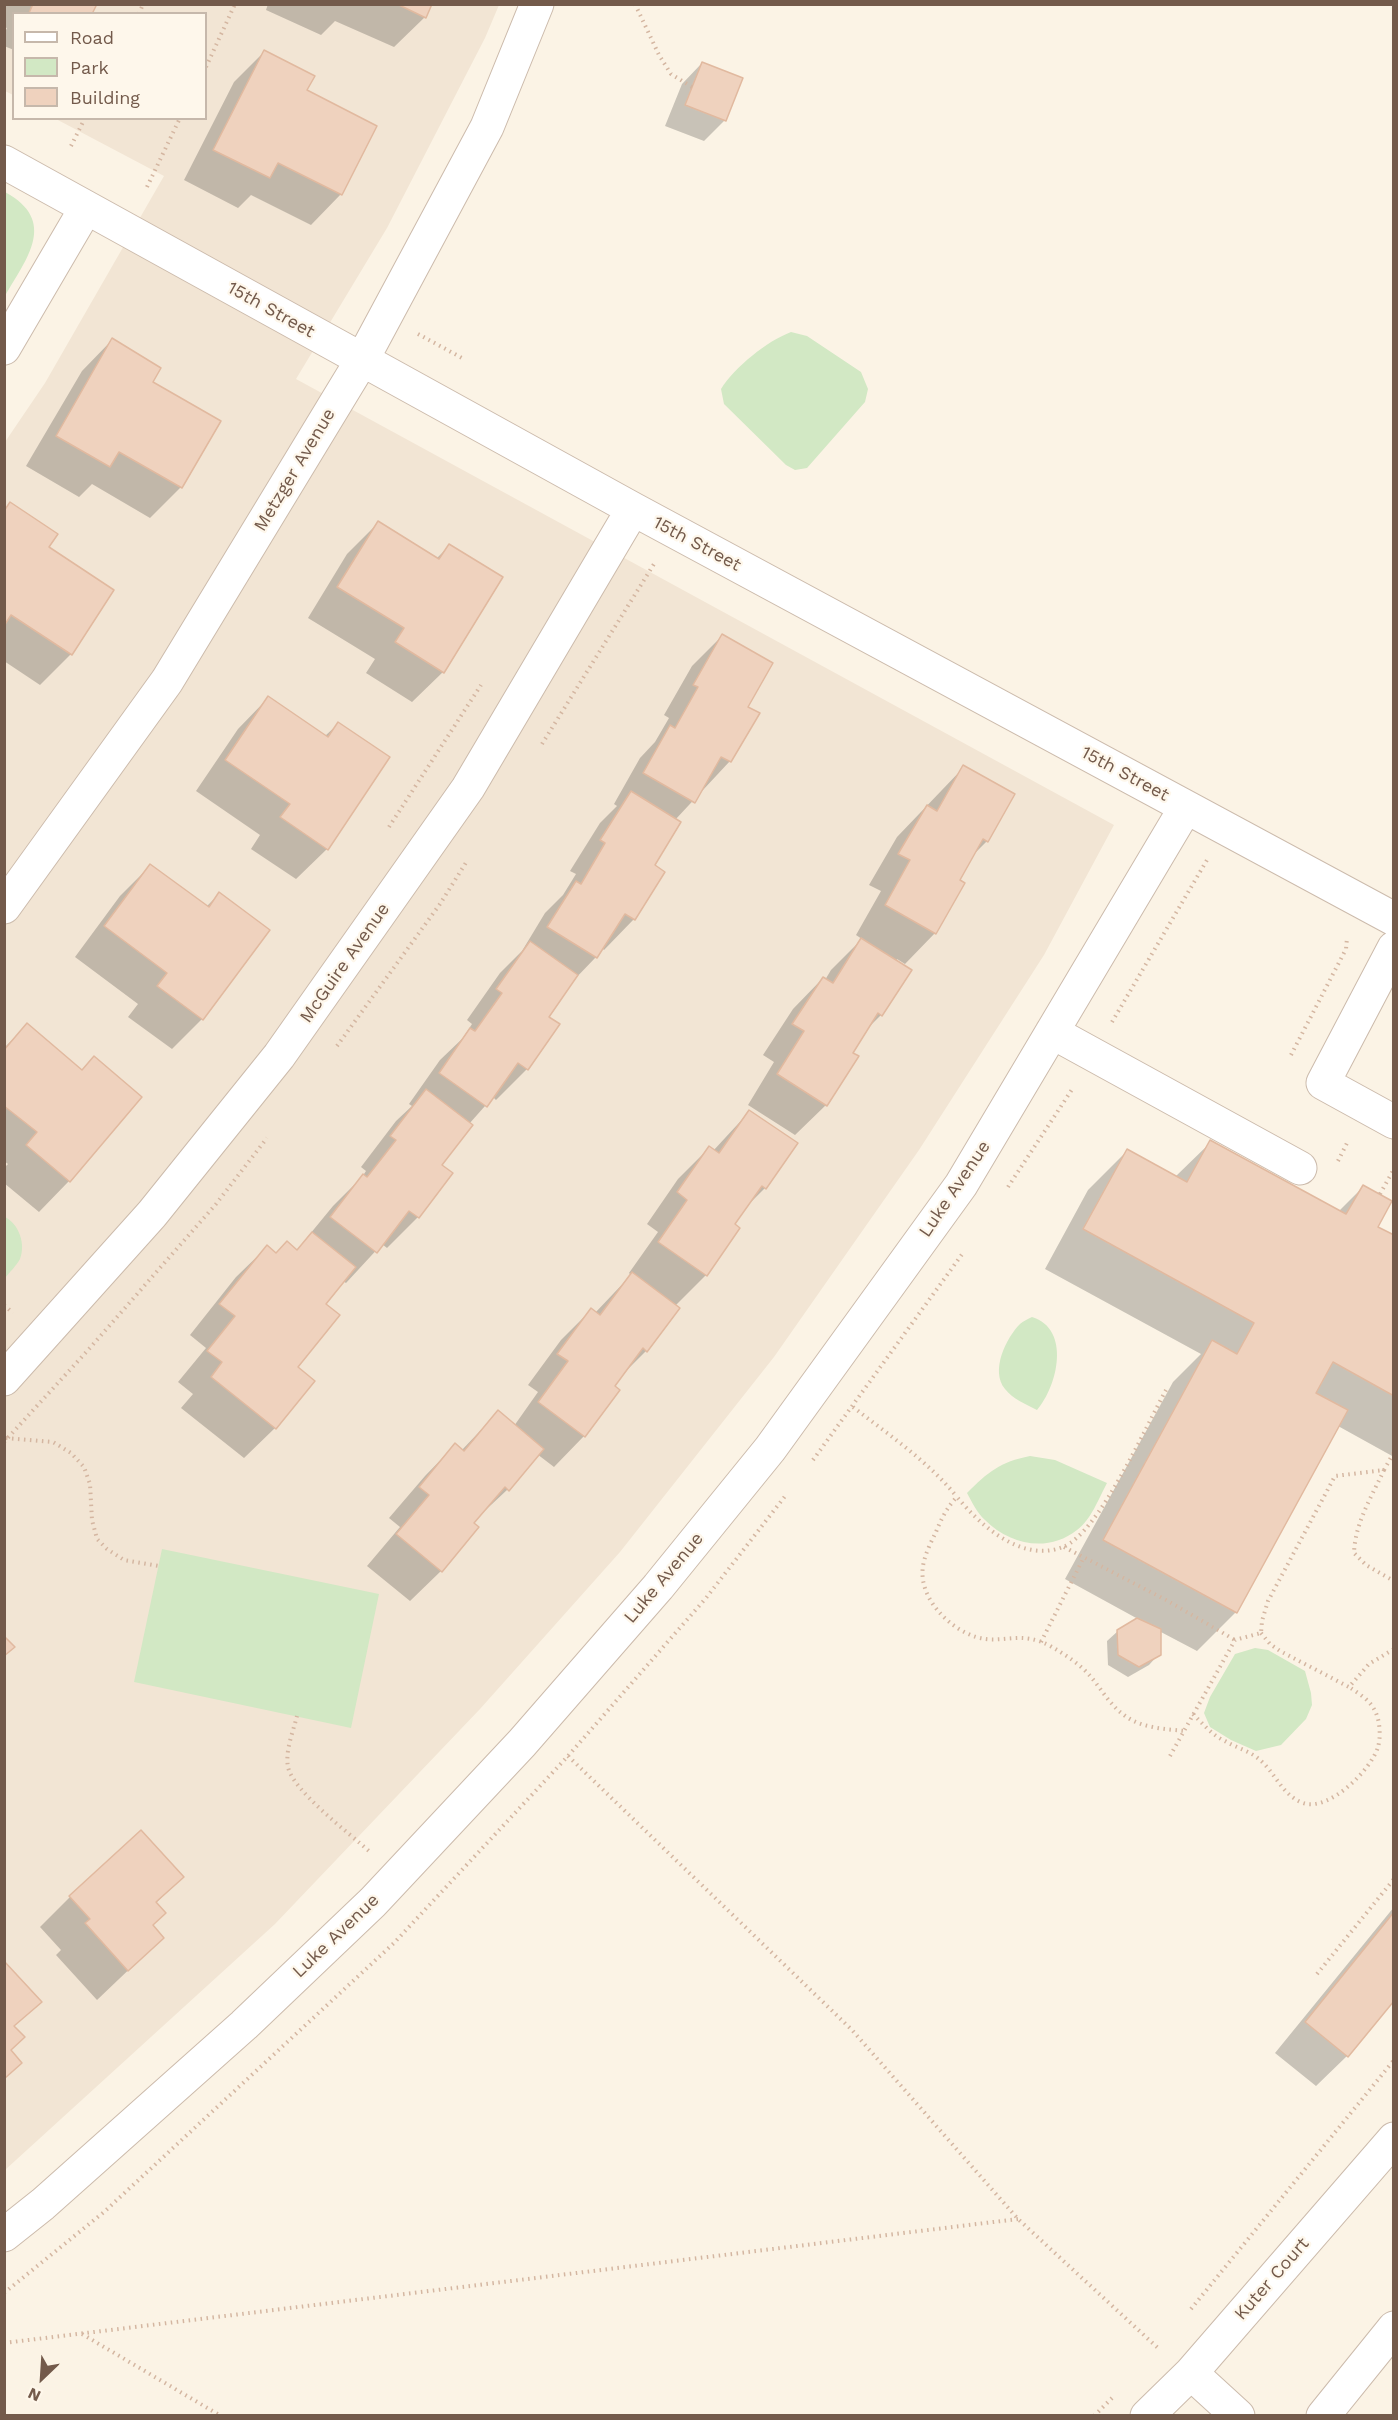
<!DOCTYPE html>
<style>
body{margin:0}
#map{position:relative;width:1398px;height:2420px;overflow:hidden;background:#fbf3e5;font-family:"Work Sans",sans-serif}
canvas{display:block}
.frame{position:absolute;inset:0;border:6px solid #735a4b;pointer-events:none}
.legend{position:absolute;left:12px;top:12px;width:195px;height:108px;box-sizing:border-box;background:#fef7eb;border:2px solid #c6b8ab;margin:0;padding:8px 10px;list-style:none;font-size:18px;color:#735a4b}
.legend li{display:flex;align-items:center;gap:12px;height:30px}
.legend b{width:30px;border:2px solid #c6b8ab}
.north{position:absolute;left:12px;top:2348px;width:60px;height:60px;-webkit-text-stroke:4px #fef7eb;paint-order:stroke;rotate:205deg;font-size:16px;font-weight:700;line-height:24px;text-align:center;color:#735a4b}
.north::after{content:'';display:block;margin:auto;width:21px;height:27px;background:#735a4b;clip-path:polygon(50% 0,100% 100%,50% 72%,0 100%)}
</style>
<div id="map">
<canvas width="1398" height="2420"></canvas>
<div class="frame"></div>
<ul class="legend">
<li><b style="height:8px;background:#fff"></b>Road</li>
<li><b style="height:16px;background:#d2e8c4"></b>Park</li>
<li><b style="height:16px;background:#efd2be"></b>Building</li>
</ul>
<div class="north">N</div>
</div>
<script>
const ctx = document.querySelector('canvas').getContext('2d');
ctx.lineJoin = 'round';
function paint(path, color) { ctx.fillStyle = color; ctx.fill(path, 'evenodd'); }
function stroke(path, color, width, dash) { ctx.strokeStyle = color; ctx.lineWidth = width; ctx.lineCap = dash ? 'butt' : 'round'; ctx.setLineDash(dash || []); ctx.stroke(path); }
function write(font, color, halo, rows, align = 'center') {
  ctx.font = font + ' "Work Sans",sans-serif'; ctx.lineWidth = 4.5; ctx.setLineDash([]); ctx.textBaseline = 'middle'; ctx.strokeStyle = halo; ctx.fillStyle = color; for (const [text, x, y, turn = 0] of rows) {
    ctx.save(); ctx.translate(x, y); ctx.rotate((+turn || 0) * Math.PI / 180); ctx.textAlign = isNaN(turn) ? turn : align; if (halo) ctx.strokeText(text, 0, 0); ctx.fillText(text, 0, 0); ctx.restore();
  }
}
paint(new Path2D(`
 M5 5H499L485 38 387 228 296 379 1114 825 1044 955 919 1150 774 1357 620 1552 480 1709 275 1924 5 2170V442L45 383 164 176 56 119 206 118V14H14L13 95 5 91Z`), '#f2e5d4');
paint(new Path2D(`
 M5 192C58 221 27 258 5 296Z
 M791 332 807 336 861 372 868 389 865 402 807 468 795 470 786 465 724 404 721 389C735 367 767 341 791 332Z
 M5 1217C19 1224 26 1244 20 1259 17 1265 9 1273 5 1278Z
 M1032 1317C1071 1329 1058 1386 1037 1410 1025 1404 1013 1399 1005 1389 990 1371 1006 1338 1020 1324 1023 1321 1028 1319 1032 1317Z
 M1030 1456 1055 1460 1107 1483C1099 1498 1091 1520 1077 1530 1048 1553 1010 1545 985 1520 977 1513 972 1502 967 1493 988 1472 1000 1462 1030 1456Z
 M162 1549 379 1594 351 1728 134 1682Z
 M1255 1648 1268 1650 1305 1671 1311 1693 1312 1705 1306 1719 1281 1745 1256 1751 1231 1740 1210 1727 1204 1713 1210 1697 1235 1654Z`), '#d2e8c4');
paint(new Path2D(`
 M4 4H95L91 14H14V50L4 46V34L7 28 4 27Z
 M268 4H430L425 17 394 47 335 21 321 35 266 10Z
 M264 52 305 91 341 194 311 225 251 195 238 208 184 180 234 82Z
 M702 63 725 120 704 141 665 126 682 84Z
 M112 340 151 382 219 422 181 487 150 518 92 484 79 497 26 466 82 371Z
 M11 504 71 654 40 685 4 661V510Z
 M378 523 436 559 449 546 443 672 412 702 366 673 375 659 308 618 347 554Z
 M722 636 746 708 730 761 675 820 652 865 634 919 604 950 602 948 596 957 572 982 547 1017 558 1024 527 1069 496 1100 493 1097 469 1124 440 1166 451 1174 418 1217 387 1248 382 1244 346 1283 343 1281 324 1304 296 1367 275 1428 244 1458 181 1408 193 1394 178 1382 206 1348 190 1335 236 1277 267 1247 275 1255 296 1251 333 1206 362 1177 366 1171 361 1167 396 1121 412 1106 409 1104 440 1060 463 1038 472 1024 467 1020 500 973 522 951 545 913 563 895 576 874 570 871 600 823 617 806 614 804 640 758 655 742 669 718 664 715 692 666Z
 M268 698 325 736 338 724 327 849 296 879 251 849 260 835 196 791 238 729Z
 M964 767 1013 795 987 841 972 856 958 880 935 933 905 964 897 959 896 962 881 1015 864 1032 851 1053 826 1105 795 1135 748 1105 774 1062 763 1055 793 1009 823 978 825 980 831 970 862 939 856 935 881 891 869 885 897 837Z
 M150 866 206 907 219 894 202 1019 172 1049 128 1017 138 1004 75 957 120 896Z
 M27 1025 81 1071 94 1058 69 1181 39 1212 4 1183V1168L8 1164 4 1161V1048Z
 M749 1112 765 1188 744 1209 733 1224 706 1275 675 1306 646 1351 619 1378 584 1436 554 1467 537 1454 507 1490 476 1519 472 1524 477 1528 441 1571 410 1601 367 1566 400 1527 389 1518 425 1476 455 1445 461 1451 498 1412 514 1426 538 1392 528 1385 561 1340 591 1310 595 1313 631 1275 629 1273 658 1232 647 1224 678 1179 709 1148 713 1151Z
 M1211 1142 1338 1212 1363 1187 1376 1227 1394 1237V1457L1338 1426 1236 1612 1197 1651 1159 1631V1654L1149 1665 1128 1677 1108 1665 1107 1641 1118 1631 1138 1619 1065 1579 1173 1382 1201 1354 1045 1269 1088 1190 1127 1151 1175 1177Z
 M182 1877 156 1903 151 1926 162 1938 97 2000 56 1955 61 1950 40 1927 70 1897Z
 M1394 1907V1998L1347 2056 1316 2086 1275 2053Z`), '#0003');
const building = new Path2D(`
 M33 4H97L92 14H31L29 13Z
 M397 4H432L426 18Z
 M264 50 315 76 307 90 377 126 342 195 278 163 270 178 213 150Z
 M702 62 743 78 726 121 685 105Z
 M112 338 161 368 153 382 221 421 182 488 119 452 110 467 56 436Z
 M10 502 58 534 49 547 114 590 72 655 11 615 4 626V511Z
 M378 521 439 559 449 544 503 577 444 673 395 642 404 628 337 587Z
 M722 634 773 663 748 707 760 713 731 762 721 757 695 803 643 773 670 725 675 728 698 687 693 685Z
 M268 696 328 737 338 722 390 757 328 850 280 817 290 804 225 760Z
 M963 765 1015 794 988 842 983 839 960 880 965 883 936 934 885 905 910 860 898 854 927 805 937 811Z
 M631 791 681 822 655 865 665 872 635 920 625 914 597 958 547 927 576 881 581 884 605 843 600 840Z
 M150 864 209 907 219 892 270 930 203 1020 157 986 167 973 104 926Z
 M861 938 912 970 882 1016 878 1013 853 1053 859 1056 827 1106 777 1074 804 1031 792 1024 823 977 833 983Z
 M530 941 578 975 549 1017 560 1024 528 1070 518 1063 487 1107 439 1073 470 1028 475 1031 502 993 496 989Z
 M27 1023 82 1070 94 1056 142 1097 70 1182 26 1145 37 1132 4 1106V1050Z
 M426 1089 473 1125 442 1165 453 1173 419 1218 409 1211 377 1253 330 1217 363 1174 367 1177 396 1140 390 1136Z
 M749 1110 798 1143 766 1189 762 1186 735 1224 740 1228 707 1276 658 1242 687 1200 677 1192 709 1146 719 1153Z
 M1210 1140 1346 1214 1363 1185 1392 1201 1378 1227 1394 1235V1396L1333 1362 1316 1393 1348 1410 1237 1613 1103 1540 1212 1340 1237 1354 1254 1323 1083 1229 1127 1149 1187 1182Z
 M312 1232 356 1267 326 1304 340 1315 298 1367 315 1381 276 1429 211 1377 222 1362 207 1351 235 1316 219 1304 267 1245 276 1253 287 1241 297 1250Z
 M632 1272 680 1308 647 1352 643 1348 615 1386 620 1390 585 1437 538 1402 568 1361 557 1354 591 1308 600 1315Z
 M498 1410 544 1449 509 1491 505 1487 474 1523 479 1527 442 1572 396 1534 429 1495 419 1487 455 1443 464 1451Z
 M1137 1618 1161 1629V1655L1139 1667 1118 1655 1117 1630Z
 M4 1636 15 1647 4 1656Z
 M141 1830 184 1877 156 1902 166 1913 153 1925 164 1938 128 1971 85 1923 90 1919 69 1896Z
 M1394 1912V2001L1348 2057 1305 2022Z
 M4 1961 42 2002 14 2026 25 2037 11 2050 22 2063 4 2079Z`);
paint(building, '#efd2be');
stroke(building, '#e1b99f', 1.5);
const minor = new Path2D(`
 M4 162 633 509 1394 919
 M4 348 86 208
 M4 907 167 681 362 360 487 127 537 4
 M1394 948 1323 1083 1394 1122
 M1052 1032 1300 1168
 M4 1379 152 1214 279 1056 468 788 633 509
 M4 2235 43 2204 244 2025 373 1902 522 1743 658 1587 770 1449 961 1185 1186 807
 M1191 2373 1238 2416
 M1147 2416 1191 2373 1394 2139
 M1323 2416 1394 2328`);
stroke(minor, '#ccbbac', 35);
stroke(new Path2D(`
 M635 4 659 55 671 74 692 87
 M139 14 143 4
 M206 67 235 4
 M71 146 85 118
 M147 187 180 118
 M418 334 462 358
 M542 744 654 564
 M389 827 481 685
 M1112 1022 1207 860
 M337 1046 440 904 467 861
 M1291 1055 1346 949 1347 938
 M1338 1161 1348 1141
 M1008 1187 1073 1088
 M1380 1194 1394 1169
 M4 1305 13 1313
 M1166 1390C1146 1426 1099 1533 1063 1547 1022 1563 981 1526 957 1497 948 1506 941 1519 936 1532 931 1542 925 1554 923 1566 918 1597 948 1628 976 1637 1003 1645 1021 1629 1052 1647 1066 1655 1081 1665 1091 1677 1102 1690 1110 1705 1124 1715 1140 1728 1165 1729 1185 1731
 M853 1407C889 1435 929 1462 957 1497
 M6 1438 53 1442 71 1453 84 1467 90 1484 92 1520 97 1539 107 1549 124 1560 159 1566
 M4 1442 89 1349 216 1204 267 1138
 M813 1460 963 1253
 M1384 1470C1372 1496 1355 1523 1354 1553L1366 1565 1394 1581
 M1064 1547 1166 1600 1235 1640
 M1261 1633 1270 1644 1280 1651 1349 1687 1369 1664 1394 1649
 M1041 1642 1084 1557
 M1193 1714C1203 1724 1212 1735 1225 1741 1236 1748 1251 1751 1261 1761 1276 1774 1282 1795 1303 1803 1329 1812 1371 1770 1378 1747 1381 1737 1380 1720 1375 1711 1370 1700 1358 1693 1349 1687
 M297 1716C293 1732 285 1751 288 1767 293 1791 349 1833 369 1851
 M568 1756 852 2030 1018 2219 1159 2349
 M1170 1756 1235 1640 1261 1633 1262 1621 1268 1601 1335 1476 1384 1470 1394 1452
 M1317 1974 1394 1879
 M4 2293 104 2212 394 1943 568 1756 706 1598 786 1495
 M1191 2309 1394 2060
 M82 2334 221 2416
 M4 2343 1018 2219
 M1094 2416 1113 2397`), '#d4b6a1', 4, [1.5, 4.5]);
stroke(minor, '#fff', 33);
write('18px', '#735a4b', '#fef7eb', [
 ["15th Street",271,310,29],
 ["Metzger Avenue",295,470,-59],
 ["15th Street",697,544,28],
 ["15th Street",1125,774,28],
 ["McGuire Avenue",345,963,-55],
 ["Luke Avenue",955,1189,-56],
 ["Luke Avenue",664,1578,-50],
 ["Luke Avenue",336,1936,-44],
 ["Kuter Court",1272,2279,-49]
]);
</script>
